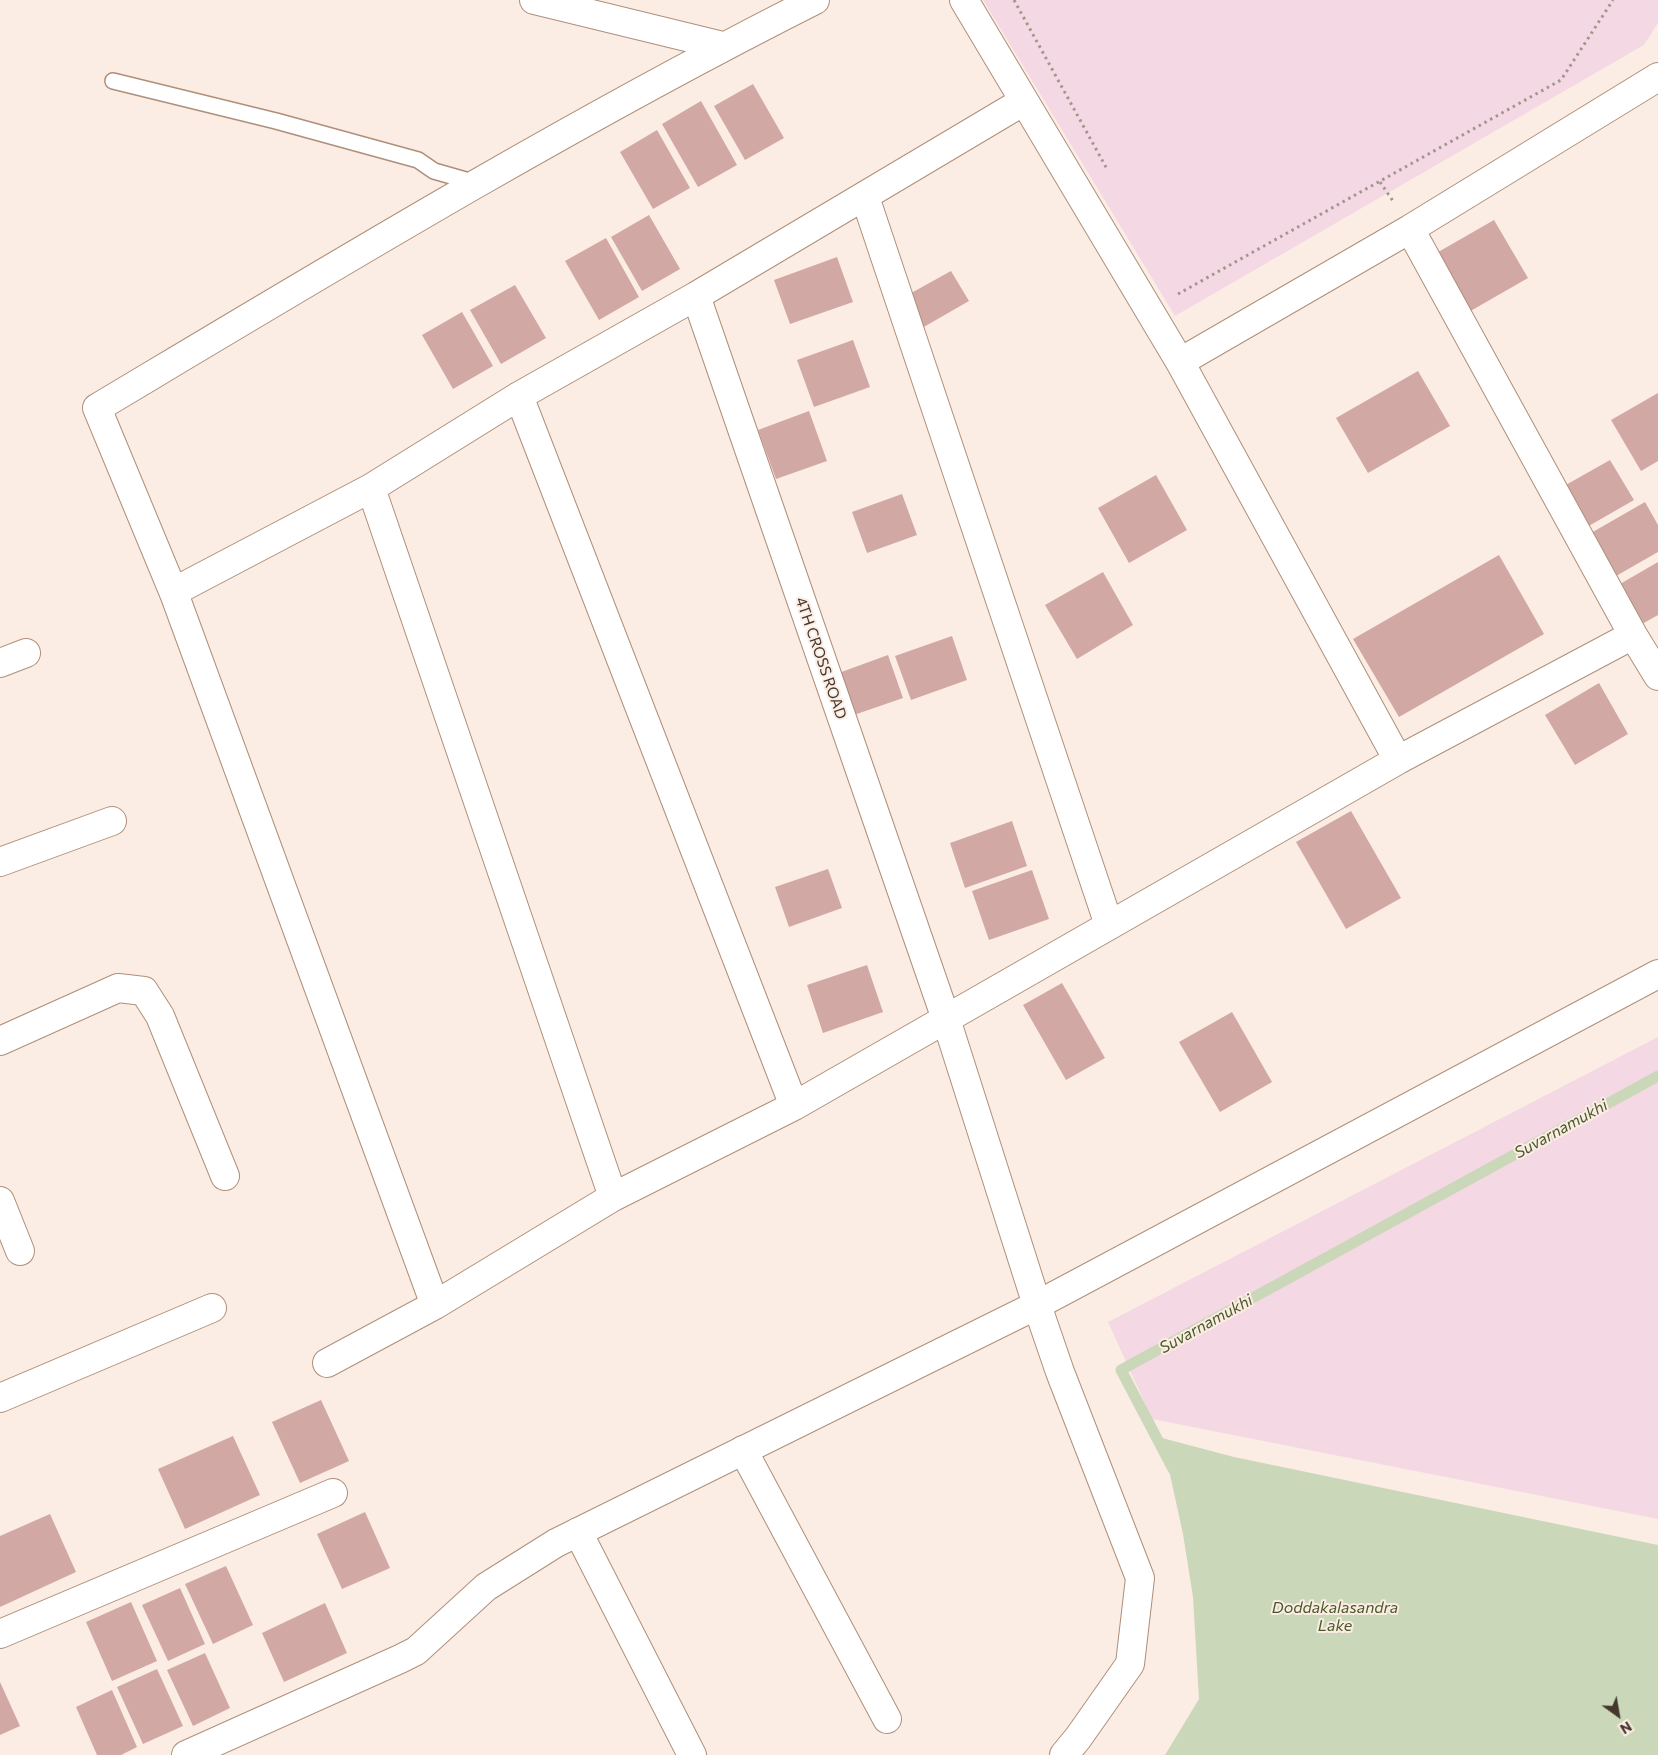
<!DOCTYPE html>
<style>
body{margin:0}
#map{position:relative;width:1658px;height:1755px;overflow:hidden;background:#fbede4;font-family:Commissioner,sans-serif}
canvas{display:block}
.north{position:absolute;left:1593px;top:1690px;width:50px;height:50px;-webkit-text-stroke:4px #fbede4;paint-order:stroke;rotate:148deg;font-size:14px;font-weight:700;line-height:20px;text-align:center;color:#44372d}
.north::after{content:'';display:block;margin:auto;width:18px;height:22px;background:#44372d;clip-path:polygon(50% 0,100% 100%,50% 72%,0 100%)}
</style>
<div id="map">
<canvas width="1658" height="1755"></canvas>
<div class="north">N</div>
</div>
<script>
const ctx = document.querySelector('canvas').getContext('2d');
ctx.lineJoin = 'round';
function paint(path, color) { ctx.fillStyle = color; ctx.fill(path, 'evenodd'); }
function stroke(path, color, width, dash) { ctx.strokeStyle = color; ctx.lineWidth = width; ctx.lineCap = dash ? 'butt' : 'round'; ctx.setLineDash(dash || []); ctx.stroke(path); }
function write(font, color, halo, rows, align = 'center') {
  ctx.font = font + ' Commissioner,sans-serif'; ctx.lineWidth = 4; ctx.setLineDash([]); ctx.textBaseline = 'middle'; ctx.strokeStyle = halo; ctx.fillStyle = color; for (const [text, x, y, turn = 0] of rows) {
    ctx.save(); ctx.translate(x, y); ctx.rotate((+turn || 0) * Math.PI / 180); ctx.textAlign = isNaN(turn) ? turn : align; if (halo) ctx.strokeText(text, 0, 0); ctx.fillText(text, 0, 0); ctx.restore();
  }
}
paint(new Path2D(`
 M983 0H1658V23L1644 45 1175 316Z
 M1658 1037V1519L1152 1419 1108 1322Z`), '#f4d9e5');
paint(new Path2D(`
 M1162 1438 1234 1457 1658 1545V1755H1165L1199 1699 1193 1597 1183 1534Z`), '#cbd7b9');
stroke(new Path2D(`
 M1173 1469 1121 1370 1658 1076`), '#cbd7b9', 11);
paint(new Path2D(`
 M753 84 784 138 745 160 714 106Z
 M701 101 737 165 698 187 662 124Z
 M657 130 690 188 653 209 620 152Z
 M649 215 680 269 642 291 611 237Z
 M1494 220 1528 278 1467 313 1433 255Z
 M606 238 639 297 599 320 565 261Z
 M837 257 853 302 790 324 774 280Z
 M951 271 969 301 922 328 904 297Z
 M515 285 546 338 501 364 470 310Z
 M462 312 493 366 453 389 422 335Z
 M853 340 870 387 814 407 797 360Z
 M1418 371 1450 426 1368 473 1336 418Z
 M1658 393V461L1641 471 1611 420Z
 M809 411 827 461 776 479 758 430Z
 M1610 460 1634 500 1587 527 1564 486Z
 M1156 475 1187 530 1129 563 1098 508Z
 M902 494 917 535 867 553 852 512Z
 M1645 502 1658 525V552L1616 576 1591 533Z
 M1499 555 1544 634 1399 717 1353 639Z
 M1658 562V615L1642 624 1620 584Z
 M1103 572 1133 625 1077 659 1045 605Z
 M952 636 967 680 911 700 895 656Z
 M888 655 903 698 851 716 836 674Z
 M1599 683 1628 734 1575 765 1545 715Z
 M1351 811 1401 898 1346 929 1296 842Z
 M1012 821 1027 866 965 888 950 843Z
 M828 869 842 908 789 927 775 887Z
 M1032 870 1049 919 989 940 972 891Z
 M867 965 883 1012 823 1033 807 985Z
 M1062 983 1105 1058 1066 1080 1023 1005Z
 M1232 1012 1272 1082 1220 1112 1179 1042Z
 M321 1400 349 1461 300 1483 272 1422Z
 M233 1436 260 1495 185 1529 158 1469Z
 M365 1512 390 1568 342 1589 317 1534Z
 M50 1514 76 1572 0 1607V1536Z
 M226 1566 253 1625 213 1644 185 1584Z
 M180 1588 205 1644 168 1661 142 1605Z
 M131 1602 157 1661 112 1681 86 1622Z
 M325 1603 347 1653 284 1682 262 1633Z
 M205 1653 230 1708 193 1726 167 1670Z
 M157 1669 183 1726 143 1744 117 1687Z
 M0 1682 20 1726 0 1735Z
 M112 1690 137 1747 121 1755H97L76 1707Z`), '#d2a8a5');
const lane = new Path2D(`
 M113 81 276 121 418 160 434 171 476 183`);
const street = new Path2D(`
 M534 0 723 46
 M964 0 1180 362 1410 229 1658 77
 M865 197 1109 925
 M1410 229 1633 635 1658 676
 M696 296 946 1019 1037 1305 1060 1372 1140 1578 1130 1664 1078 1738 1064 1755
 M1180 362 1398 760
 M519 396 794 1106
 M371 488 613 1197
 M175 596 177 590 371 488 519 396 696 296 1024 101
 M0 663 26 653
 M0 862 112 821
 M0 1041 118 988 144 991 160 1016 225 1176
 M0 1201 20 1251
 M435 1305 175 596 97 408C333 267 569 124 815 0
 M327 1363 435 1305 613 1197 794 1106 1398 760 1633 635
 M0 1398 212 1308
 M743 1450 887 1719
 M578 1532 692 1755
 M0 1634 333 1493`);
const secondary = new Path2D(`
 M186 1755 400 1659 416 1651 486 1587 556 1543 1037 1305 1658 974`);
stroke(lane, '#af8f79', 18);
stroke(street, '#af8f79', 30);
stroke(secondary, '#af8f79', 30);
stroke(new Path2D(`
 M1014 0 1107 169
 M1380 182 1393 201
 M1178 294 1561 80 1613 0`), '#a3968c', 3, [2.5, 4]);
stroke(lane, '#fff', 15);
stroke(street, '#fff', 28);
stroke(secondary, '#fff', 28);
write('15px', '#44372d', '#fbede4', [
 ["4TH CROSS ROAD",821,658,71]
]);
write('italic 16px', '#495929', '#fbede4', [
 ["Suvarnamukhi",1561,1129,-29],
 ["Suvarnamukhi",1206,1324,-29],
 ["Doddakalasandra",1335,1608],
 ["Lake",1335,1626]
]);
</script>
